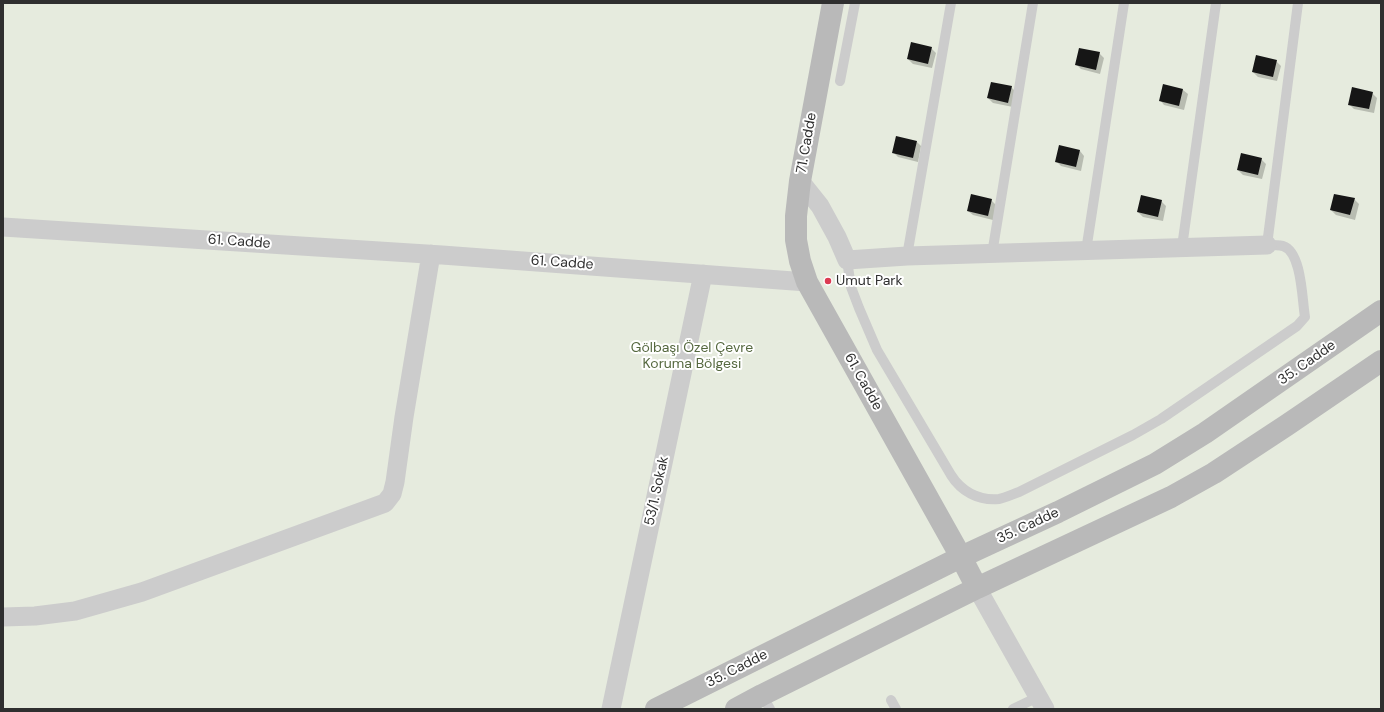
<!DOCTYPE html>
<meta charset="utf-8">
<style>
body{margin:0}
#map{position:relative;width:1384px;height:712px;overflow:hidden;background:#fff;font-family:"DM Sans",sans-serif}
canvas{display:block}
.frame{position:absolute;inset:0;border:4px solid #2f2f2f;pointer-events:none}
</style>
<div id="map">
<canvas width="1384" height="712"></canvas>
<div class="frame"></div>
</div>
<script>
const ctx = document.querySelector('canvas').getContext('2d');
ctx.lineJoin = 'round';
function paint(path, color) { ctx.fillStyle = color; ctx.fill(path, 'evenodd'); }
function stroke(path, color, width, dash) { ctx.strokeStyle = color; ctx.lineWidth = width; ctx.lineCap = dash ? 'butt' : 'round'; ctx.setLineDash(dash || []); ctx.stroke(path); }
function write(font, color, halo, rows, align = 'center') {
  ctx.font = font + ' "DM Sans",sans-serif'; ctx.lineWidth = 4; ctx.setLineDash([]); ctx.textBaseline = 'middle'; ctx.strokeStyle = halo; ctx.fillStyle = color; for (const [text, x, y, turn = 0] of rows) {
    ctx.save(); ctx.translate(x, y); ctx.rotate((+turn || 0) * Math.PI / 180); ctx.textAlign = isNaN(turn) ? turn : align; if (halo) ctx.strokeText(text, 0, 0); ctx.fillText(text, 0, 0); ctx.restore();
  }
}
paint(new Path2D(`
 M3 3H1381V709H3Z`), '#e6ebde');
paint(new Path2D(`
 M931 48 936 53 932 68 913 64 908 59Z
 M1099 53 1104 58 1100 74 1081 69 1076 64Z
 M1276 61 1281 66 1277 81 1258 77 1253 72Z
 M1163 85 1183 90 1188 94 1184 110 1164 105 1160 100Z
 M1011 87 1016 92 1013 107 993 103 988 98Z
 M1372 93 1377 98 1374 113 1354 109 1349 104Z
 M917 142 921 146 918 162 898 157 894 153Z
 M1080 151 1084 156 1081 171 1061 166 1057 162Z
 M1261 159 1266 164 1262 179 1243 175 1238 170Z
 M1354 199 1359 204 1355 220 1336 215 1331 210Z
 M991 200 996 205 993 220 973 215 968 211Z
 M1161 201 1166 206 1163 221 1143 217 1138 212Z`), '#0003');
paint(new Path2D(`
 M911 42 932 47 928 64 907 59Z
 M1079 48 1100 52 1096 70 1075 65Z
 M1256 55 1277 60 1273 77 1252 72Z
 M991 82 1012 86 1008 103 987 98Z
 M1163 84 1183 89 1179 106 1159 101Z
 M1352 87 1373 92 1369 109 1348 105Z
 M896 136 917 141 913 158 892 153Z
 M1059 145 1080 150 1076 167 1055 162Z
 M1241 153 1262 158 1258 175 1237 170Z
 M971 194 992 199 988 216 967 211Z
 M1334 194 1355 198 1350 215 1330 210Z
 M1141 195 1162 200 1158 217 1137 212Z`), '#161616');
stroke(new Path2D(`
 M840 81 855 3
 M1182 247 1216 3
 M1086 251 1124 3
 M992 254 1033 3
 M907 256 951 3
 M847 260 851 287 859 308 877 350 951 475C961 491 978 501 999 499 1005 498 1013 494 1019 492L1133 435 1161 419 1297 326 1305 317C1302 300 1302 252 1283 246 1278 245 1272 245 1267 245L1298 3
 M762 695 770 709
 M891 700 896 709
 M1013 709 1038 697`), '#ccc', 10);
stroke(new Path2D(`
 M800 181 820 206 837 237 847 260 907 256 1267 245
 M3 227 442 255 807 282
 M977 588 1045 709
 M3 617 35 616 75 611 142 592 385 503 392 494 395 482 404 417 431 254
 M611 709 703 274`), '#ccc', 19);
stroke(new Path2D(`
 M833 3 800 181 796 216V240L800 261 807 282 961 557 977 588
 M656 709 961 557 1058 512 1155 464 1205 433 1381 311
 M736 709 762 695 977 588 1171 497 1214 473 1287 425 1381 361`), '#b9b9b9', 22);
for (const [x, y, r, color] of [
 [828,281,4,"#dc3b52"]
]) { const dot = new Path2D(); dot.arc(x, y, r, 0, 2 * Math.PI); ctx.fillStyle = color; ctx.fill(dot); stroke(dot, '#fff', 1.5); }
write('14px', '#2f2f2f', '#fff', [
 ["71. Cadde",807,143,-80],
 ["61. Cadde",239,242,4],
 ["61. Cadde",562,263,4],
 ["35. Cadde",1307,363,-35],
 ["61. Cadde",863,382,61],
 ["53/1. Sokak",657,491,-78],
 ["35. Cadde",1028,526,-25],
 ["35. Cadde",737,669,-27]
]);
write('14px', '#2f2f2f', '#fff', [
 ["Umut Park",836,281]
], 'left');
write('14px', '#55683f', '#fff', [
 ["Gölbaşı Özel Çevre",692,348],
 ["Koruma Bölgesi",692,364]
]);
</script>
